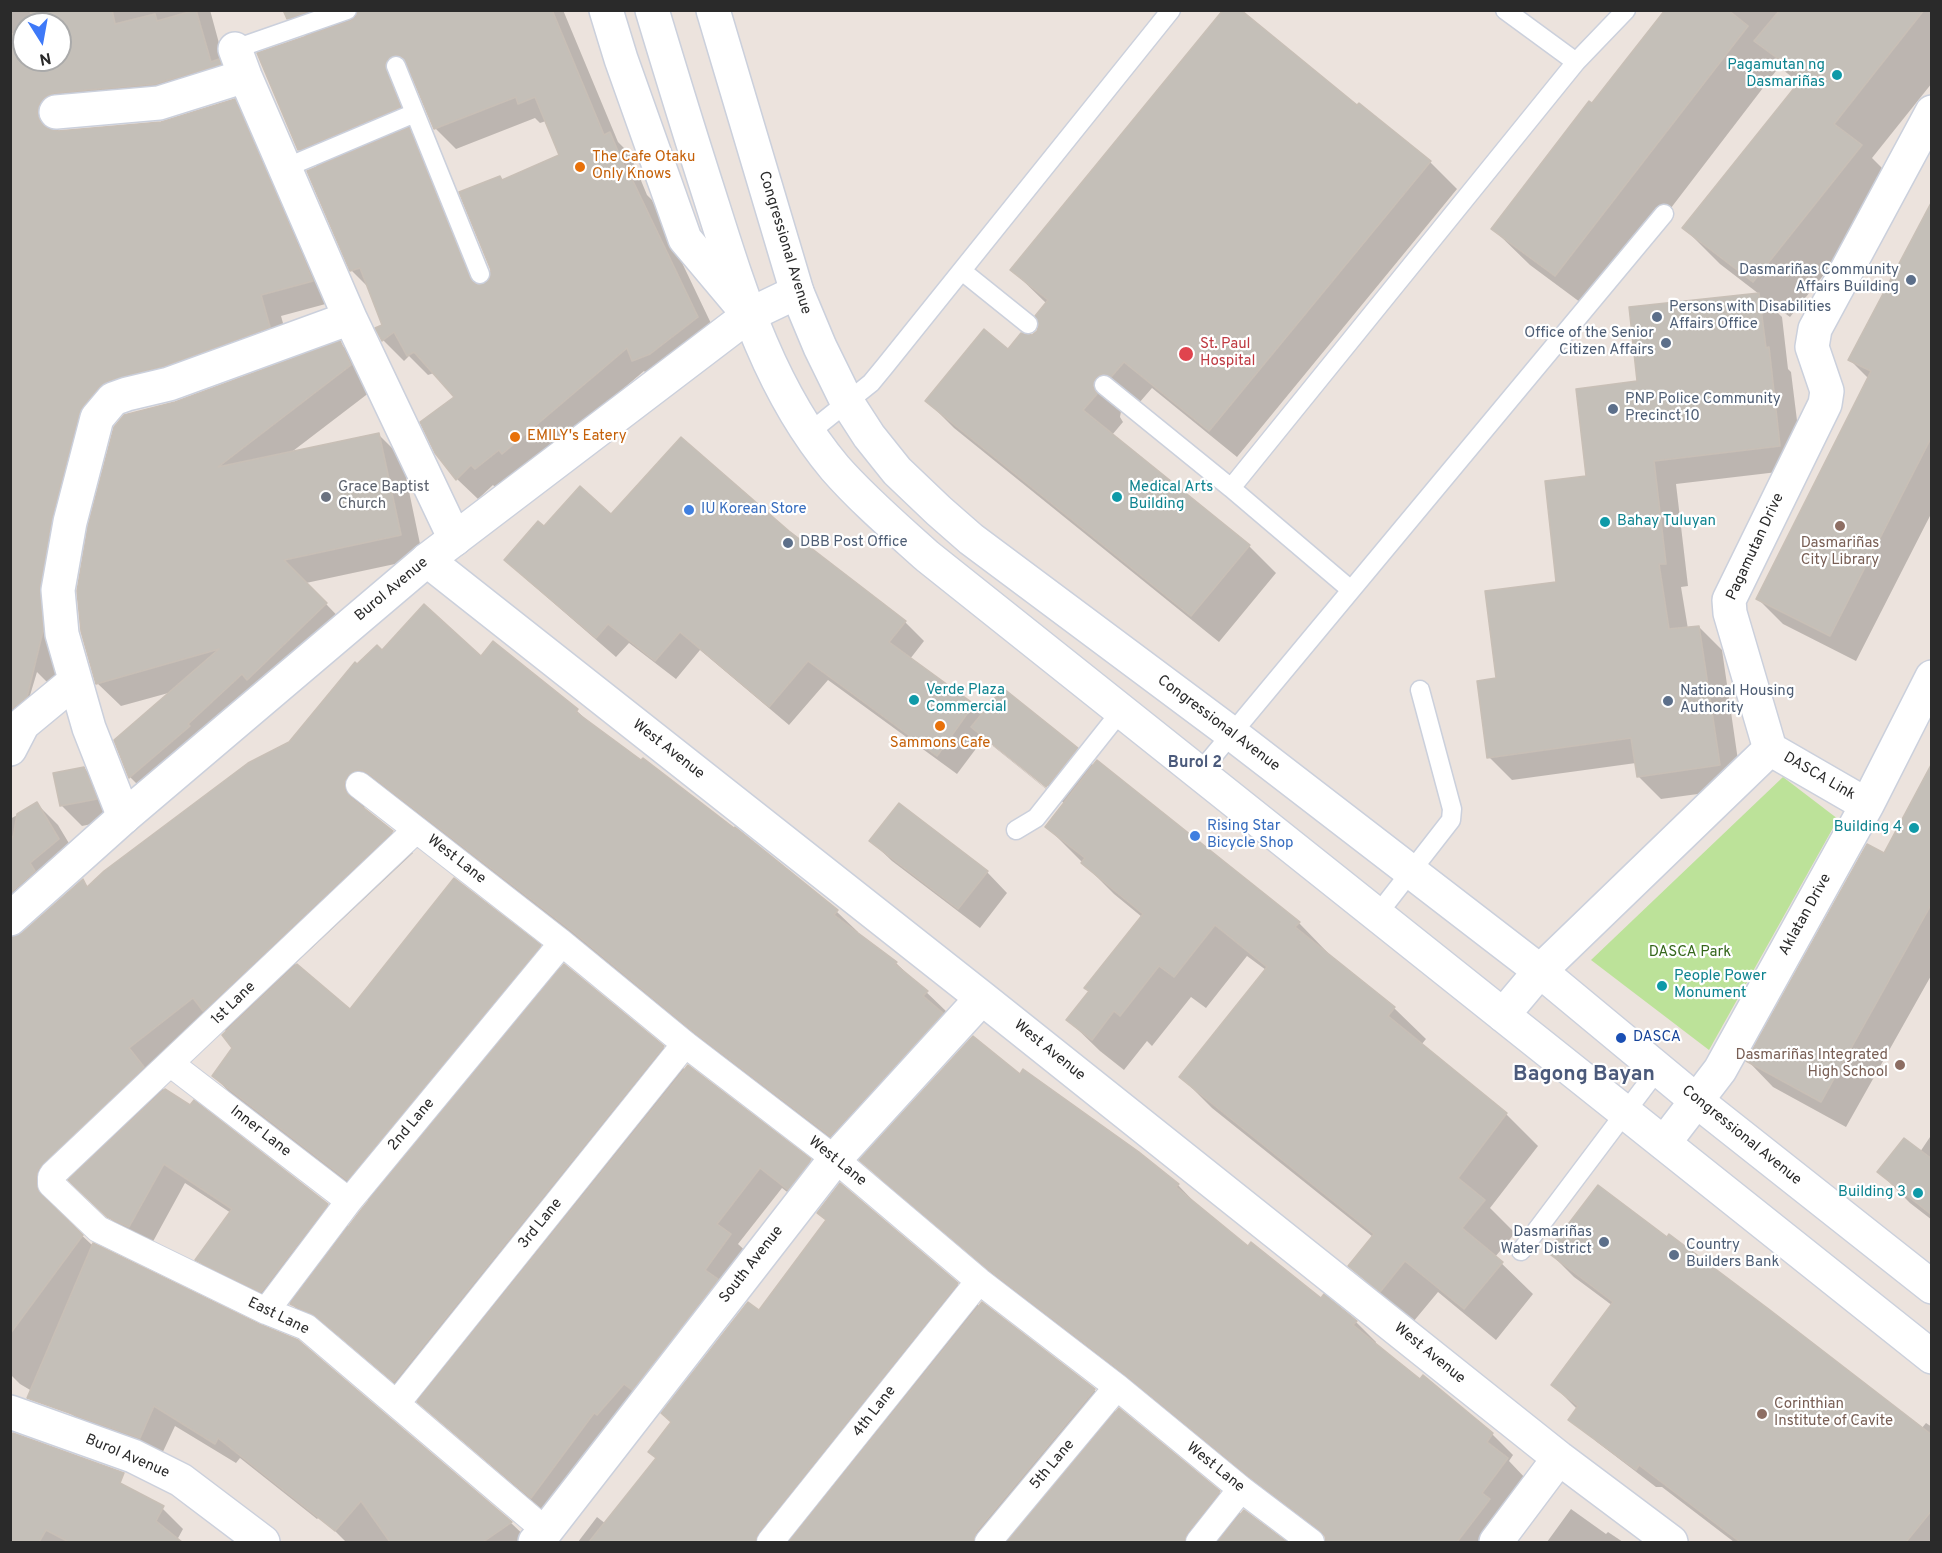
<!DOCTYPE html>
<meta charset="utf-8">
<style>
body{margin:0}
#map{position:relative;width:1942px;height:1553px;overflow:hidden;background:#ece3dd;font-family:Overpass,sans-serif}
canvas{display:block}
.frame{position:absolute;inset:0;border:12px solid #2a2a2a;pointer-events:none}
.north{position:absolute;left:12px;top:12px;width:60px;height:60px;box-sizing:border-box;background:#fff;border:2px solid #aaa;border-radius:50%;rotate:169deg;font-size:16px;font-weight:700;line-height:24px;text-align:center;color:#2a2a2a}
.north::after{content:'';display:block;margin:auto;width:21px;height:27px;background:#3e79f8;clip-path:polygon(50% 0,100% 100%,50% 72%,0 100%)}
</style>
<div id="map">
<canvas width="1942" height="1553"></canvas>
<div class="frame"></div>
<div class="north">N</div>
</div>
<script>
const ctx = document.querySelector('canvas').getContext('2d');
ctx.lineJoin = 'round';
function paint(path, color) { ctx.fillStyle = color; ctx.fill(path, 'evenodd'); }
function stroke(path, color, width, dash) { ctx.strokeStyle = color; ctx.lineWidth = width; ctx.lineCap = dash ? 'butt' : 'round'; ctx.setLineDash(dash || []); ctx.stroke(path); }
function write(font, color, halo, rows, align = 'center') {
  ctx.font = font + ' Overpass,sans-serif'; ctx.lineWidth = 4.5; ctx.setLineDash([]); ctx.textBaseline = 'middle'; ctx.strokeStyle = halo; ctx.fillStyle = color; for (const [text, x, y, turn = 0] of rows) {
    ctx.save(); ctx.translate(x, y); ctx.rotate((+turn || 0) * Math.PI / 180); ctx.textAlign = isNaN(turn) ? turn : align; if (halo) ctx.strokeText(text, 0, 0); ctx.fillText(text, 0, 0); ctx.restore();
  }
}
paint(new Path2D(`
 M1783 777 1838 819 1709 1050 1591 960Z`), '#bce299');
paint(new Path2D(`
 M10 10H210L226 69 60 125 58 132 161 123 234 101 255 122 333 302 281 316 290 348 128 402 103 427 63 653 54 689 37 672 10 762ZM24 24H60V60H24Z
 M285 10H563L618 142 630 154 647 195 652 200 718 338 654 381 644 371 524 473 497 489 493 485 478 499 457 479 456 398 434 373 428 375 409 356 404 361 383 340 377 329 384 326 369 288 351 270 318 168 299 150 307 37 288 18ZM414 77 435 128 456 149 535 118 540 123 546 121 561 156 503 181 491 281 483 285 429 150 411 132 420 128 408 79Z
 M1667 10H1932V83L1872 158 1897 183 1790 317 1768 301 1767 302 1782 317 1788 369 1791 372 1803 469 1676 484 1688 586 1681 587 1688 629 1699 627 1722 650 1742 788 1661 799 1638 776 1636 763 1512 780 1489 757 1497 679 1558 583 1588 478 1639 383 1631 309 1759 294 1720 264 1684 228 1800 83 1779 67 1592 311 1530 265 1493 229Z
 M1357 107 1430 162 1457 189 1237 457 1152 388 1139 403 1122 406 1120 417 1123 422 1112 435 1249 546 1276 573 1219 642 954 428 927 401 1038 331 1047 304 1012 270Z
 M1932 204V512L1856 661 1783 624 1758 599 1869 379 1850 360Z
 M340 343 363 367 374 389 289 454 379 435 402 458 423 558 306 583 349 628 153 800 130 777 116 741 172 692 121 706 97 683 176 403Z
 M611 516 788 532 905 622 924 641 910 659 973 706 983 715 1077 749 1094 766 1299 923 1330 955 1329 956 1394 1008 1426 1039 1421 1045 1506 1114 1538 1146 1490 1208 1515 1233 1495 1257 1533 1294 1496 1340 1438 1292 1413 1322 1381 1297 1350 1265 1373 1237 1212 1108 1181 1077 1266 970 1247 956 1206 1008 1191 997 1152 1046 1147 1041 1124 1070 1100 1051 1068 1020 1142 917 1114 894 1047 827 1065 804 984 738 957 774 828 680 789 725 700 650 676 679 629 643 616 657 526 579 506 560 544 528ZM995 744 1053 790 1051 793 993 746Z
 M494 643 577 711 595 728 735 829 837 912 858 932 857 934 896 963 948 1013 852 1156 717 1053 594 952 391 794 364 805 365 811 392 832 413 853 295 964 350 1011 540 946 562 969 564 966 663 1047 685 1070 688 1067 810 1161 831 1181 809 1209 782 1188 738 1244 751 1256 552 1518 440 1422 417 1400 416 1402 338 1336 312 1325 290 1302 283 1312 218 1280 197 1260 231 1213 185 1183 150 1247 129 1237 69 1178 63 1184 56 1206 60 1215 91 1244 259 1326 511 1523 531 1542H346L320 1516 317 1519 240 1458 236 1463 175 1426 160 1458 125 1446 20 1384 10 1374V819L37 804 58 825 79 860 12 935V940L23 935 83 881 89 888 290 743 357 666 382 652 482 658ZM213 1019 227 1032 234 1048 214 1076 239 1102 370 1202 350 1228 327 1205 163 1089 148 1070Z
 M84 768 105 789 116 819 82 826 61 805Z
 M1932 770V974L1846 1127 1773 1087 1748 1061 1884 855Z
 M871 841 987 872 1007 893 980 928 892 861Z
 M1020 1076 1178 1185 1198 1206 1248 1248 1321 1300 1356 1322 1376 1342 1375 1344 1420 1381 1423 1377 1492 1434 1513 1455 1509 1461 1527 1480 1494 1542H1327V1538L1273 1498 1149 1396 1011 1290 882 1181 862 1160Z
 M1932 1134V1220L1910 1203 1879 1172 1920 1152Z
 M840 1185 957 1284 980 1307 982 1304 1095 1391 1117 1413 1119 1410 1219 1492 1242 1515 1244 1512 1284 1542H578L597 1517 606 1524 657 1459 650 1452 759 1312 827 1221Z
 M1549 1252 1921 1429 1926 1423 1932 1427V1542H1734L1662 1487H1656L1597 1442 1572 1417 1577 1409 1553 1385 1613 1306 1574 1277Z
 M10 1436 162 1508 183 1529 177 1540 180 1542H10Z
 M1571 1509 1606 1534 1608 1532 1623 1542H1547Z`), '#0003');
const building = new Path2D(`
 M30 10H112L115 24 155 14 157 21 196 10 211 62 219 59 221 64 155 84 54 93 45 97 39 104 37 113 40 122 48 129 58 131 161 122 235 99 313 281 261 295 270 327 164 366 107 381 99 387 83 406 79 413 52 517 40 587 43 631 27 697 10 710V34L24 33V60H60V24H33Z
 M283 10H311L287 19Z
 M358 10H552L604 135 610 132 629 178 631 177 698 317 650 354 632 361 627 348 502 454 499 450 475 469 471 465 456 480 435 453 420 422 454 397 414 352 407 356 394 332 382 341 375 328 382 325 360 268 350 271 307 171 409 128 470 278 474 283 479 285 489 280 491 270 459 192 500 176 502 180 559 155 535 97 518 104 516 97 434 129 406 62 402 57 397 55 388 59 385 65 400 107 298 150 257 53 351 21 356 17Z
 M1223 10H1241L1357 105 1359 103 1431 161 1209 431 1124 362 1111 377 1101 374 1095 378 1093 388 1097 394 1083 410 1250 545 1191 616 925 401 984 329 1008 349 1021 333 1032 335 1037 331 1039 325 1035 316 1048 300 1010 270Z
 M1665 10H1728L1748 26 1555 276 1491 229 1589 101 1592 103Z
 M1780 10H1924L1834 124 1862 145 1753 282 1682 228 1803 77 1754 41Z
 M1932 201V436L1830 636 1756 599 1871 371 1848 360Z
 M1759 293 1766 348 1769 347 1780 446 1654 461 1666 564H1659L1669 629 1699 626 1720 765 1637 777 1631 738 1487 758 1477 681 1496 678 1485 591 1556 582 1545 481 1586 476 1576 389 1637 381 1629 307Z
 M340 341 351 365 218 467 379 433 401 535 284 560 327 603 247 680 242 674 188 724 190 726 129 778 114 740 219 649 96 684 81 631 77 591 88 526 114 427 124 415 175 402Z
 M681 437 789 531 906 621 889 642 974 704 937 756 808 661 769 707 680 632 655 661 608 624 596 638 504 560 538 521 544 526 580 486 611 514Z
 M424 604 481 656 493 641 578 709 576 712 641 760 643 758 734 828 735 827 838 910 834 915 897 962 895 964 928 991 923 996 943 1013 830 1136 694 1032 572 931 368 773 362 770 354 771 347 776 344 784 345 791 350 797 393 831 203 1011 193 998 129 1048 144 1067 38 1169 36 1177 37 1190 83 1235 10 1334V937L22 933 83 879 87 887 104 871 248 763 289 742 355 662 357 664 377 645 382 650Z
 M1003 688 1078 748 1046 787 971 727Z
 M1097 760 1300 922 1295 927 1395 1007 1388 1016 1507 1113 1458 1178 1485 1200 1462 1228 1503 1262 1464 1309 1405 1261 1380 1292 1348 1266 1374 1234 1179 1077 1267 967 1215 925 1174 977 1159 966 1120 1016 1114 1011 1092 1040 1066 1020 1089 991 1084 988 1143 914 1081 863 1085 858 1045 827Z
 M1932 763V903L1821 1102 1746 1061 1867 844 1884 853Z
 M84 767 97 799 60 806 53 773Z
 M37 802 59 839 30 863 35 871 10 893V834L13 838 17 814Z
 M899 803 988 871 958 909 869 841Z
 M454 878 541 945 347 1180 212 1076 232 1048 222 1035 297 964 350 1009Z
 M564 964 664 1046 394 1382 316 1316 290 1304 361 1210Z
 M973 1036 1020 1074 1023 1069 1139 1152 1179 1184 1176 1187 1248 1246 1251 1242 1321 1298 1324 1294 1357 1321 1353 1325 1395 1359 1420 1379 1423 1375 1493 1433 1487 1442 1508 1458 1482 1493 1490 1499 1457 1542H1326L1325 1536 1320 1530 1250 1477 1126 1375 988 1269 859 1160Z
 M688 1065 811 1159 788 1190 760 1168 717 1224 731 1234 705 1270 718 1279 632 1390 624 1384 597 1415 594 1413 531 1498 417 1402Z
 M165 1089 190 1105 194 1100 328 1204 261 1292 195 1260 232 1209 164 1164 129 1227 107 1217 68 1180Z
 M1904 1138 1932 1159V1215L1877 1172Z
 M840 1183 958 1283 758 1533 755 1542H589L656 1458 648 1452 671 1422 661 1413 748 1302 759 1310 826 1220 817 1213Z
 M1598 1185 1667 1237 1669 1234 1770 1310 1932 1435V1510L1906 1542H1740L1639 1465 1636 1470 1568 1420 1578 1406 1551 1385 1613 1302 1547 1252Z
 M93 1243 259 1324 298 1340 512 1522 483 1542H390L361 1501 335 1531 218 1438 215 1444 154 1406 140 1438 27 1398Z
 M982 1302 1095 1389 976 1532 973 1542H789Z
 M1119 1408 1220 1491 1187 1533 1184 1542H1007Z
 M13 1433 124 1473 120 1483 164 1506 156 1521 182 1542H69L46 1530 39 1542H10V1438Z
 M1244 1510 1287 1542H1218Z`);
paint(building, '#c4bfb8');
stroke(building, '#c8bfb6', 1.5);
const service = new Path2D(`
 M1505 10 1576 62
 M235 49 347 10
 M396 66 480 274
 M285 168 415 113
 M962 271 1028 324
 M1104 385 1231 488 1351 590
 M810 432 871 383 885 366 1171 10
 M1231 488 1576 62 1626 10
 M1199 773 1664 214
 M1016 830 1036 818 1121 711
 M1377 915 1451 820 1452 809 1420 690
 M1521 1251 1658 1069`);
const pedestrian = new Path2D(`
 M359 785 562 943 685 1044 835 1159 979 1281 1117 1387 1241 1489 1311 1542
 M416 830 53 1174 51 1177V1184L98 1229 266 1311 306 1327 546 1531
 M171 1064 349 1201
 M266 1311 349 1201 562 943
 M397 1403 685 1044
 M770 1542 979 1281
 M988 1542 1117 1387
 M1199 1542 1241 1489`);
const minor = new Path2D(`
 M606 10 621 59 685 239 748 314
 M235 49 245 76 350 318 455 539
 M56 112 159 103 245 76
 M427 560 982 998 1559 1458 1671 1542
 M10 749 23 724 75 681
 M1770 749 1730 613 1729 600 1825 404 1827 391 1812 347 1815 329 1932 112
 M1770 749 1867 805
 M124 817 89 728 62 634 58 590 70 522 97 418 113 399 127 394 169 384 350 318
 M1503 1015 1540 971 1770 749
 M1664 1143 1720 1070 1867 805 1932 677
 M535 1542 546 1531 835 1159 982 998
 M1496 1542 1559 1458`);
const tertiary = new Path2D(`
 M10 919 124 817 427 560 749 315 797 292
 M10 1412 133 1456 181 1480 263 1542`);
const secondary = new Path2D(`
 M652 10C671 73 690 135 710 197 740 292 770 391 835 468 863 500 896 528 927 556L1932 1357
 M713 10 797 292 820 347 847 402 869 436 897 471 939 511 971 539 1231 733 1540 971 1698 1102 1932 1287`);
stroke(service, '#cbd0dc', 21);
stroke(pedestrian, '#cbd0dc', 28);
stroke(minor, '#cbd0dc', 36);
stroke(tertiary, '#cbd0dc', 36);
stroke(secondary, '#cbd0dc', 36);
stroke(service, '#fff', 18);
stroke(pedestrian, '#fff', 26);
stroke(minor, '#fff', 33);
stroke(tertiary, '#fff', 33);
stroke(secondary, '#fff', 33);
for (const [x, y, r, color] of [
 [1837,75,6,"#0f9aa8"],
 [580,167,6,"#e8710a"],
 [1911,280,6,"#5c6f8a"],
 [1657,317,6,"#5c6f8a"],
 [1666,343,6,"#5c6f8a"],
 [1186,354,8,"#e0444e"],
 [1613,409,6,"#5c6f8a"],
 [515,437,6,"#e8710a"],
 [326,497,6,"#6b7280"],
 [1117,497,6,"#0f9aa8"],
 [689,510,6,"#3f7fe0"],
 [1605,522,6,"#0f9aa8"],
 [1840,526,6,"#8d6e63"],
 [788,543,6,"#5c6f8a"],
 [914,700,6,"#0f9aa8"],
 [1668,701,6,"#5c6f8a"],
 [940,726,6,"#e8710a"],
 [1914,828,6,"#0f9aa8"],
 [1195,836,6,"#3f7fe0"],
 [1662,986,6,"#0f9aa8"],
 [1621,1038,6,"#1a4fb4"],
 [1900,1065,6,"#8d6e63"],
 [1918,1193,6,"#0f9aa8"],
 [1604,1242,6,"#5c6f8a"],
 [1674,1255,6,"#5c6f8a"],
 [1762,1414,6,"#8d6e63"]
]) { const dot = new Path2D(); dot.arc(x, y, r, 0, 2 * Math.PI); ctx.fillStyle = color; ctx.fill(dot); stroke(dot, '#fff', 2); }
write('15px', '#0d838f', '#fff', [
 ["Pagamutan ng",1825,66,"right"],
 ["Dasmariñas",1825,83,"right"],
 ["Medical Arts",1129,488],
 ["Building",1129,505],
 ["Bahay Tuluyan",1617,522],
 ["Verde Plaza",926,691],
 ["Commercial",926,708],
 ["Building 4",1902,828,"right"],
 ["People Power",1674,977],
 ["Monument",1674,994],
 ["Building 3",1906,1193,"right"]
], 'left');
write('15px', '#c56008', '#fff', [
 ["The Cafe Otaku",592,158],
 ["Only Knows",592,175],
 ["EMILY's Eatery",527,437],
 ["Sammons Cafe",940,744,"center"]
], 'left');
write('15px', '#2a2a2a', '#fff', [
 ["Congressional Avenue",784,243,73],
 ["Pagamutan Drive",1756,547,-65],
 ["Burol Avenue",392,590,-40],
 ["Congressional Avenue",1218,724,37],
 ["West Avenue",668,750,38],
 ["DASCA Link",1819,777,30],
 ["West Lane",456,860,38],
 ["Aklatan Drive",1806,915,-61],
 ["1st Lane",234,1004,-44],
 ["West Avenue",1049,1051,39],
 ["2nd Lane",412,1125,-50],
 ["Inner Lane",260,1132,38],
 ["Congressional Avenue",1741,1136,39],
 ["West Lane",837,1162,39],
 ["3rd Lane",541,1224,-51],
 ["South Avenue",752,1265,-52],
 ["East Lane",278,1317,26],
 ["West Avenue",1429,1354,39],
 ["4th Lane",875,1412,-52],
 ["Burol Avenue",127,1457,23],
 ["5th Lane",1053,1465,-50],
 ["West Lane",1215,1468,39]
]);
write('15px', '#4e5e75', '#fff', [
 ["Dasmariñas Community",1899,271,"right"],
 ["Affairs Building",1899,288,"right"],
 ["Persons with Disabilities",1669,308],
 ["Affairs Office",1669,325],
 ["Office of the Senior",1654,334,"right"],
 ["Citizen Affairs",1654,351,"right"],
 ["PNP Police Community",1625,400],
 ["Precinct 10",1625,417],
 ["DBB Post Office",800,543],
 ["National Housing",1680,692],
 ["Authority",1680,709],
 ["Dasmariñas",1592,1233,"right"],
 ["Water District",1592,1250,"right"],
 ["Country",1686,1246],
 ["Builders Bank",1686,1263]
], 'left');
write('15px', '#be3a42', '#fff', [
 ["St. Paul",1200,345],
 ["Hospital",1200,362]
], 'left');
write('15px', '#5b616d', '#fff', [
 ["Grace Baptist",338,488],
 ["Church",338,505]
], 'left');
write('15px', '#366cbe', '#fff', [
 ["IU Korean Store",701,510],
 ["Rising Star",1207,827],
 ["Bicycle Shop",1207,844]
], 'left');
write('15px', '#785e54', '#fff', [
 ["Dasmariñas",1840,544],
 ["City Library",1840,561],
 ["Dasmariñas Integrated",1888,1056,"right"],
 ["High School",1888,1073,"right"],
 ["Corinthian",1774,1405,"left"],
 ["Institute of Cavite",1774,1422,"left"]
]);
write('15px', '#35671b', '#fff', [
 ["DASCA Park",1690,953]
]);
write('15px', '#164399', '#fff', [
 ["DASCA",1633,1038]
], 'left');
write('bold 16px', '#4b5a7b', '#fff', [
 ["Burol 2",1195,764]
]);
write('bold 21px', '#4b5a7b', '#fff', [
 ["Bagong Bayan",1584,1076]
]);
</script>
